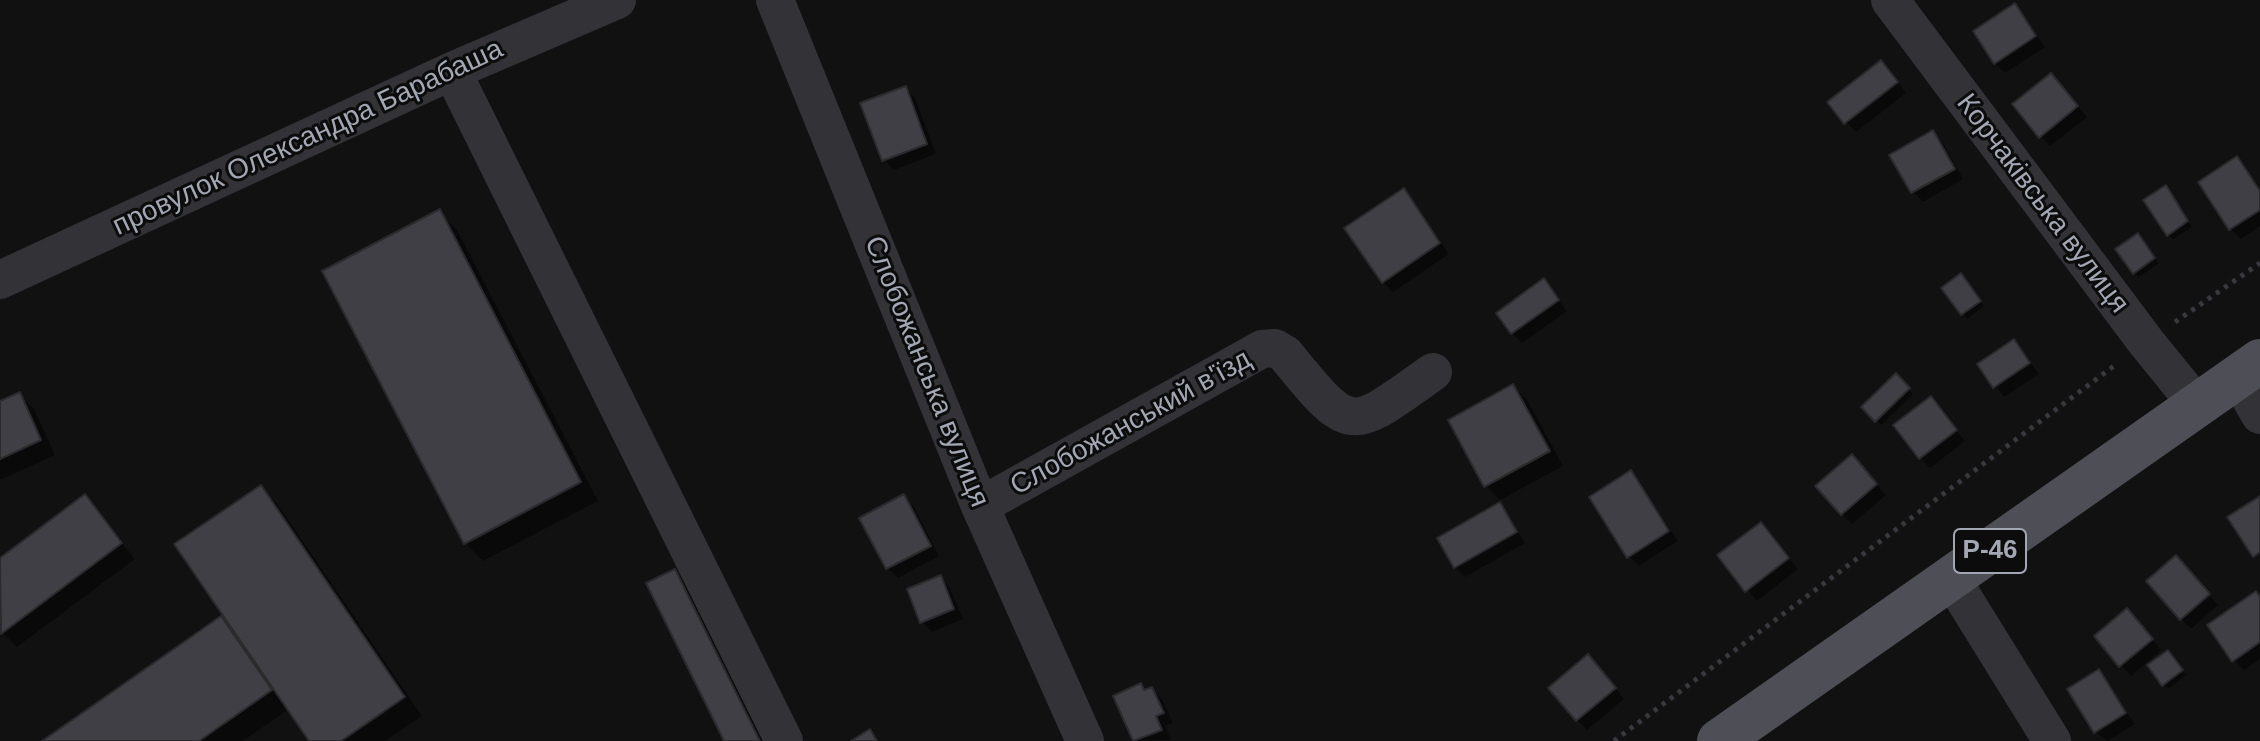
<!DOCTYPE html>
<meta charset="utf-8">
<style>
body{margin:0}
canvas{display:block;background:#111112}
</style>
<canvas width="2260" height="741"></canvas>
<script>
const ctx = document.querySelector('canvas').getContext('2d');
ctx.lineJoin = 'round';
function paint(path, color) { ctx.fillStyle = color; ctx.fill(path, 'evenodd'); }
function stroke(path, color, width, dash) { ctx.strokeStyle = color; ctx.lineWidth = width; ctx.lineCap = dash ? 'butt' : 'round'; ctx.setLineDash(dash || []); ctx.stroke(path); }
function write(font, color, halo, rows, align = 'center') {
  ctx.font = font + ' Arial,sans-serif'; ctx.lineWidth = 6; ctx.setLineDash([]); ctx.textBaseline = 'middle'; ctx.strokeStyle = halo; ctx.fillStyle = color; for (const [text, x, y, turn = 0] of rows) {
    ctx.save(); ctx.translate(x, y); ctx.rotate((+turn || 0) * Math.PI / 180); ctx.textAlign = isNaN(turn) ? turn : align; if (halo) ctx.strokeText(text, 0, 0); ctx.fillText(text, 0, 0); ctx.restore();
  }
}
paint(new Path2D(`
 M2015 6 2045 47 2005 73 1995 63Z
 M1891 73 1906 93 1856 132 1846 122Z
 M2051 75 2087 117 2050 146 2041 136Z
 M905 88 915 98 936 154 894 170 884 159Z
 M1933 133 1943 143 1963 179 1923 202 1913 192Z
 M2237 159 2260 189V226L2241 239 2231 229Z
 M1403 190 1449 254 1393 292 1383 282Z
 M2170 192 2192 227 2173 239 2168 235Z
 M439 212 457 230 598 501 483 561 465 543Z
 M2143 240 2159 263 2139 277 2134 273Z
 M1965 280 1984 306 1967 319 1944 288Z
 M1543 281 1567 311 1522 343 1512 333Z
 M2014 342 2039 374 2004 397 1979 365Z
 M1896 376 1913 394 1881 425 1864 407Z
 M1513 386 1528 401 1563 466 1500 500 1486 486Z
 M19 394 34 409 55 455 0 480V403Z
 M1931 399 1965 441 1930 468 1920 458Z
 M1862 467 1886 495 1852 524 1842 514Z
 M1631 472 1678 541 1639 566 1629 556Z
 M260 487 278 505 422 716 385 741H311L289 709 243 741H45L221 619 235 632Z
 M85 497 135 559 17 647 0 630V560Z
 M904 497 914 507 939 556 898 578 888 568 862 519Z
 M1499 505 1525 543 1465 577 1455 567Z
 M1761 524 1798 569 1757 601 1720 556Z
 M2186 568 2218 605 2191 629 2181 619Z
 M674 571 689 586 765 741H727Z
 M940 577 950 588 963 619 932 632 922 622Z
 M2260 598V659L2244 670 2234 660Z
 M2137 621 2161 650 2131 676 2097 637Z
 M2172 657 2186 675 2168 689 2163 684Z
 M1598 667 1624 699 1587 730 1577 720Z
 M2099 672 2135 724 2107 741 2096 732Z
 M1140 686 1146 692 1152 689 1162 699 1173 723 1165 726 1171 740 1136 741 1115 697Z`), '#0007');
const building = new Path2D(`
 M2015 3 2036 36 1994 64 1973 31Z
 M1881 60 1898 82 1844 124 1827 102Z
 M2051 73 2078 106 2039 138 2012 104Z
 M906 86 927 144 882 161 860 103Z
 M1933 130 1955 169 1911 193 1889 155Z
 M2237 156 2260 191V210L2229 230 2198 182Z
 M2166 185 2188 221 2167 236 2143 200Z
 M1404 188 1440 243 1382 283 1344 228Z
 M440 209 581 482 464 544 322 271Z
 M2138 233 2155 258 2133 274 2115 249Z
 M1961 273 1981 301 1961 315 1941 288Z
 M1544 278 1559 300 1511 334 1496 313Z
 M2014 339 2030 363 1993 388 1977 364Z
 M1896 373 1910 388 1875 422 1861 407Z
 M1513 384 1550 451 1484 487 1448 420Z
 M20 392 41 440 0 459V401Z
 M1931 396 1957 430 1919 459 1893 425Z
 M1852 454 1877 484 1841 515 1815 486Z
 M1631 470 1669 531 1627 558 1589 497Z
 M261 485 405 697 341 741H309L174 544Z
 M85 494 122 543 1 634 0 558Z
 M904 494 931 546 886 569 859 518Z
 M2260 496V552L2253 557 2227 517Z
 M1500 502 1517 532 1454 568 1437 538Z
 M1761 522 1789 558 1745 592 1717 555Z
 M2176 555 2210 594 2180 620 2146 581Z
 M675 569 760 741H724L646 583Z
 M941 575 954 609 920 623 907 589Z
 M2256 591 2260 597V642L2232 662 2207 625Z
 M2127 608 2153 639 2119 667 2094 636Z
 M221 616 272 690 199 741H42Z
 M2168 650 2183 670 2162 686 2147 665Z
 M1588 654 1616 688 1576 721 1548 688Z
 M2099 669 2126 713 2094 733 2067 689Z
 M1141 683 1144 690 1152 687 1164 713 1156 716 1162 730 1133 741 1113 696Z
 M870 729 877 741H851Z`);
paint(building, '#3f3f45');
stroke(building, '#2b2b2e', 2);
stroke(new Path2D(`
 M2175 322 2260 263
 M1614 741 2118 363`), '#38393e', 5, [4, 6]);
stroke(new Path2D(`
 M775 0 980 506 1085 741
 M1890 0 2146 342 2198 406
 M452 71 784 741
 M0 280 452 71 617 0
 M2238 377 2260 415
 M980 506 1262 349 1275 348 1285 354C1352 437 1350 431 1433 372
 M1951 578 2052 741`), '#323237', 38);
stroke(new Path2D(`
 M1719 741 2260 361`), '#4e4f56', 44);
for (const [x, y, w] of [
 [1990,551,72]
]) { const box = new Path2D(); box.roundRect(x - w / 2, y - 22, w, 44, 6); ctx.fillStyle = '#0c0c0d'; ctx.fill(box); stroke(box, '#a2a7b3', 2); }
write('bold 26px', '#a2a7b3', null, [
 ["Р-46",1990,551]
]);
write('28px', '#a2a7b3', '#0c0c0d', [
 ["провулок Олександра Барабаша",308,138,-25],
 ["Корчаківська вулиця",2042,204,53],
 ["Слобожанська вулиця",926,372,68],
 ["Слобожанський в'їзд",1131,423,-29]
]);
</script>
